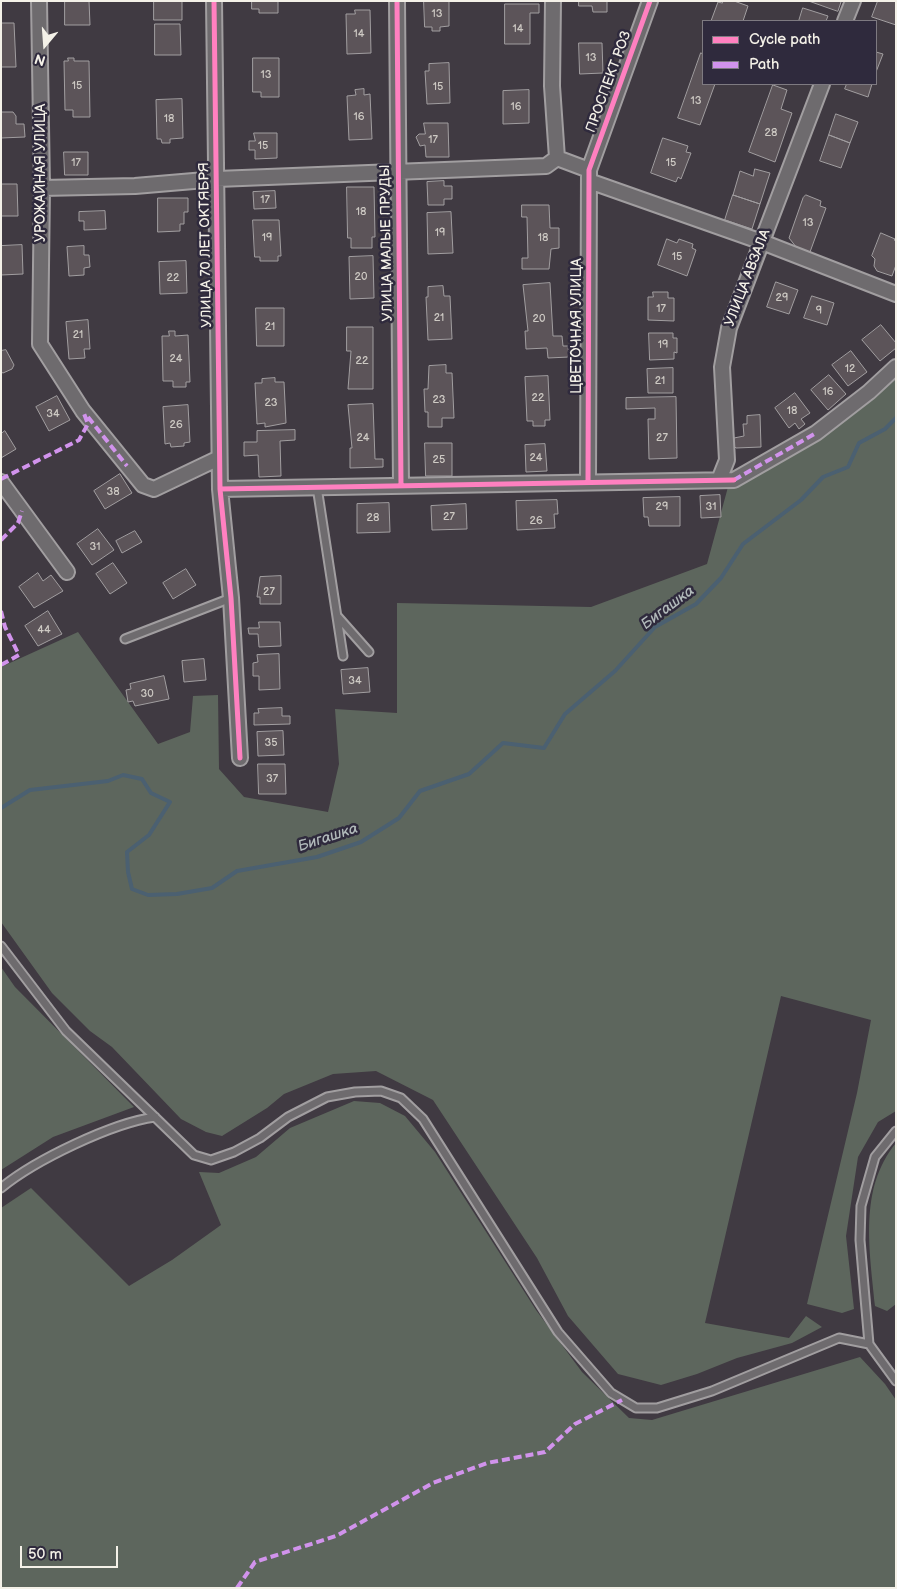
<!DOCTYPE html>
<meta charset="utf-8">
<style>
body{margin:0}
#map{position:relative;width:897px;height:1589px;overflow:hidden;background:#403a42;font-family:"Balsamiq Sans",sans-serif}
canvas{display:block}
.frame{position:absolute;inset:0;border:2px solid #f4f1e8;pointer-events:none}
.legend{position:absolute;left:702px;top:20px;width:175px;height:65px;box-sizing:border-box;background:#2f2a3d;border:1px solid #7e7a81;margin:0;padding:6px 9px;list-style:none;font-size:15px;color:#f4f1e8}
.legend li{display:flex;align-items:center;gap:10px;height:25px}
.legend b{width:25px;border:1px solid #7e7a81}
.north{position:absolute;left:20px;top:20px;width:50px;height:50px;-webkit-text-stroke:4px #2f2a3d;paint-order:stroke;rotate:198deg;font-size:14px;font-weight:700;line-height:20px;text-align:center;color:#f4f1e8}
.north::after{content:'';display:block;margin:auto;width:18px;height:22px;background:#f4f1e8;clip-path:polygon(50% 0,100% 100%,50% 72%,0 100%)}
.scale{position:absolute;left:20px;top:1546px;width:98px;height:22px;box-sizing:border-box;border:2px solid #f4f1e8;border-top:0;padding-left:6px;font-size:15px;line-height:18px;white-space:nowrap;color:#f4f1e8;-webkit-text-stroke:4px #2f2a3d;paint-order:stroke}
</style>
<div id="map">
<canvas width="897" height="1589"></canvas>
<div class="frame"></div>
<ul class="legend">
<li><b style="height:6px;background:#ff80c0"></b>Cycle path</li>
<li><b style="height:6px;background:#d193ec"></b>Path</li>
</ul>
<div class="north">N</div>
<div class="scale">50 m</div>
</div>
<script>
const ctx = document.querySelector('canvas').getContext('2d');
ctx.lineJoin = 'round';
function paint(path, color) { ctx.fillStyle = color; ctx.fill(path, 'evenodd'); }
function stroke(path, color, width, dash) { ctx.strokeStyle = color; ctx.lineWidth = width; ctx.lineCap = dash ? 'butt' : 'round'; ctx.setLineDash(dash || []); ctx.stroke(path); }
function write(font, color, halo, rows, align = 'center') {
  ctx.font = font + ' "Balsamiq Sans",sans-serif'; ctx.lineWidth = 5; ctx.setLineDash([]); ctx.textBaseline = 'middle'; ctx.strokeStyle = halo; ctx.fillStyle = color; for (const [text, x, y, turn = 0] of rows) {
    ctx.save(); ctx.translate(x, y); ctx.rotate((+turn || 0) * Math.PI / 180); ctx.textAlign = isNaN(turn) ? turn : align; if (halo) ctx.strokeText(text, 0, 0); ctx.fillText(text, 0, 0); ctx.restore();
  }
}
paint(new Path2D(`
 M896 379V1111L878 1122 858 1157 846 1236 854 1309 842 1313 807 1304 857 1093 871 1020 781 996 705 1323 789 1338 806 1316 822 1327 792 1343 737 1358 697 1374 661 1385 618 1374 568 1316 537 1258 433 1100 376 1071 333 1074 284 1094 267 1108 222 1136 206 1132 181 1119 112 1047 90 1031 52 993 1 922V667L78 632 158 744 190 732 193 696 218 695 219 769 244 797 328 812 339 764 335 709 397 713V603L591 607 707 564 728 487 820 440Z
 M1 967 15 987 134 1107 53 1137 1 1170Z
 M354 1101 380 1103 405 1116 435 1152 536 1310 582 1372 629 1418 652 1420 860 1357 885 1384 896 1400V1588H1V1208L31 1188 129 1286 172 1260 221 1225 199 1172 219 1173 256 1157 290 1128Z
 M896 1143V1304L887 1311 875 1306C870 1251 858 1189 896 1143Z`), '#5d665d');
stroke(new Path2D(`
 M1 808 30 790 108 781 123 775 142 779 151 793 170 802 149 835 127 852 128 872 132 889 148 895 177 894 212 888 237 871 317 857 361 842 399 818 420 791 469 774 503 743 544 748 565 714 615 671 655 627 696 604 721 578 743 544 801 500 823 477 848 467 859 443 885 429 896 418`), '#4b6071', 4);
const building = new Path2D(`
 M65 1H89L90 25H65Z
 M154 1H182V20H154Z
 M252 1H278V13H259V9H252Z
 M424 1H449V26L440 27V31H432V27H425Z
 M579 1H607V12H593L592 6H579Z
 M723 1H734L748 6 743 21H711L718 2 722 3Z
 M809 1H838L841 2 838 11Z
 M878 1H896V25L872 17Z
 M505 4H539V13H530V44H505Z
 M803 8 828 16 826 21H799Z
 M355 10H370L371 53 347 54 346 14H355Z
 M1 23H14L16 67H1Z
 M155 24H180L181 55H155Z
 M579 43H602L603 73 580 74Z
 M876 52 883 54 876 72Z
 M701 53 703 54V84H715L700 125 678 118Z
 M68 58H74V61H89L90 117H73V110H65L64 61H68Z
 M253 58H279V97H261V92H253Z
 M449 63 450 103 427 104 425 71H429V64Z
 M847 84H872L868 97 845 89Z
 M773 85 787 90 781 109 792 113 775 162 749 152Z
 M364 89V95L370 94 372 139 349 140 347 96 356 95 355 90Z
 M529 90V123L503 124V91Z
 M182 99 183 138 170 139V143H162L161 139H157L156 100Z
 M1 112H13L16 116V124H24L25 137 1 138Z
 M836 114 858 122 850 143 829 135Z
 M424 123H448L449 157H426L425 145 420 146 416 137 419 134H425Z
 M254 133H277V158L255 159V150H249V141H255Z
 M829 135 850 143 841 168 820 161Z
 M663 138 688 146 686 152 691 153 681 179 678 177 676 182 651 173Z
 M64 152H88V175H65Z
 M755 169 770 173 760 204 733 195 740 171 753 176Z
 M444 181V186H452V199H444V205H428L427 182Z
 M1 184H17L18 216H1Z
 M347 187H374L375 237H372V248H351V238H348Z
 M275 191 276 208 254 209 253 192Z
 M733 195 760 204 752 229 725 220Z
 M806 195 821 201 820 206 826 208 810 252 797 248 789 238 803 198Z
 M158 198H188V212H184V224H180V231L158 232Z
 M522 205H549L550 228H559V248L551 249 549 269H522V258H528L527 217H522Z
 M105 211 106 229 84 230V221H79V212Z
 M451 212 453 253 428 254 427 213Z
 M253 220H279L281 256H278V261H260V257H255Z
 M881 233 895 239 894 240 896 241V265L892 276 877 271 874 266 875 259 872 256Z
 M667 239 677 243 679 239 693 244 692 248 696 250 687 276 658 265Z
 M22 245 23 274 1 275V246Z
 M84 246V255H89L90 267 84 268V275L69 276 67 247Z
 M373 256 374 298 350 299 349 257Z
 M186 261 187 293 160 294 159 262Z
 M776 282 798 290 789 314 767 307Z
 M550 283 553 336H562L563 346H568L569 357 548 358 547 348 526 349 525 331H528L523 285Z
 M443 286 444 296H450L452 339 428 340 426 297H428V287Z
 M653 292H668V298H674V321L648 320V297H653Z
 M812 296 834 303 827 325 804 318Z
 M256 308H284V346H257Z
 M88 320 90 349H84L85 358 69 359 66 322Z
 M881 325 896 343V348L880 361 862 340Z
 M347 327H373V389H348L351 351H347Z
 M169 331H175V336L188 335 190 382H186V387H173V381H163L162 336H169Z
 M649 333H673V338H677V353L674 352V359L650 360Z
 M6 350 14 365 12 369 3 373 1 372V351Z
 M851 351 867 372 848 386 832 365Z
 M446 365V373H452L454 418H442V427H428V412H425L424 389H428L429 366Z
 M673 368V393H648L647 369Z
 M829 375 846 394 828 410 811 390Z
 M548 376 550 420H545V426H533V421H527L525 377Z
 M275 378V382H284L286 423 265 427V423L257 424 255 383H262V379Z
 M795 393 810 413 801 419 805 424 799 429 795 423 789 428 775 408Z
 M57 396 70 420 49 431 36 407Z
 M676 397 677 458 649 459 648 419H655V408L626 409V398Z
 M373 404 375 459H383V467L350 468V448H352L348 405Z
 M188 405 190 442 184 443V446L171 447 170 443 165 444 163 407Z
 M760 415 761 447 736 448 733 445 734 438 744 436 743 424H747V416Z
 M295 430V440L280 441 281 476 259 477 258 455 244 456V442H257V431Z
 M5 431 16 449 1 458V434Z
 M425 443H452V476H426Z
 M545 444 547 471 526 472 525 445Z
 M120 474 132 493 105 509 94 491Z
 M720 495 721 517 701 518 700 496Z
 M680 497V526H649L648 517H644L643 498Z
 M557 500 558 514H554L555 528 517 530 516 501Z
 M389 503 390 532 357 533V504Z
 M466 504 467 529 432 530 431 506Z
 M98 529 114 550 92 565 77 544Z
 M135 531 142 542 122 553 116 541Z
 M113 563 127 583 110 594 96 574Z
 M186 569 196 585 173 599 163 583Z
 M38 573 43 581 51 575 63 591 34 608 19 587Z
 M281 576V604H260V597H257L260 577Z
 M48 611 62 634 38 646 25 626Z
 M259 622H280L281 646 259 647 258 634H249L248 628H259Z
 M279 654 280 689 259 690V676H253V663L258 662 257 655Z
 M204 659 206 680 184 682 182 661Z
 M368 668 370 692 343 694 341 670Z
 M164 676 169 699 135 706 133 701 128 702 126 690 131 689 130 684Z
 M282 708V716H290V724L254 725V713H259L258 709Z
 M283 731 284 755 258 756 257 732Z
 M258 764H285L286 794H259Z`);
paint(building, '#5c5459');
stroke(building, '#a19ea0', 1);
const lane = new Path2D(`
 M317 487 343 656
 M338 617 369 652
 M125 639 231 598
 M1 946 66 1031 194 1155 211 1160 234 1152 260 1138 288 1117 327 1097 355 1092 381 1091 401 1098 423 1119 558 1332 611 1393 636 1408H657L712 1391 839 1338 869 1344 896 1381
 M1 1188C35 1160 112 1123 155 1117
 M869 1344 860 1240 861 1206 875 1157 896 1131`);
const street = new Path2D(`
 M39 1 42 188 40 344 83 411 143 485 154 489 219 458
 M214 1 220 489 231 598 240 758
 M397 1 401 485
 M553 1 552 86 557 158
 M845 21 853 1
 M557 158 589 170
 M589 181 762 242 896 294
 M42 188 135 186 217 179 546 166 557 158
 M719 480 727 460 722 367 729 328 822 84
 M1 482 67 572
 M588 482 589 170 650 1
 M220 489 734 480 816 433 869 392 896 367`);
stroke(lane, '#a19ea0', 11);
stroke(street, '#a19ea0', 18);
stroke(lane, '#6e6b6e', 7);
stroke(street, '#6e6b6e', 14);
stroke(new Path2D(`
 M88 417 127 466
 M1 479 79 440 88 424 83 411
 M734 480 816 433
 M1 540 18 523 22 511
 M1 611 5 627 19 655 1 665
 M237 1588 255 1562 336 1536 433 1483 487 1463 545 1452 575 1424 622 1400`), '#d193ec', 4, [8, 4]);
stroke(new Path2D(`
 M214 1 220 489 231 598 240 758
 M397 1 401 485
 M588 482 589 170 650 1
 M220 489 734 480`), '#ff80c0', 5);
write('11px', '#cecac4', null, [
 ["13",437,14],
 ["14",518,29],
 ["14",359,34],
 ["13",591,58],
 ["13",266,75],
 ["15",77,86],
 ["15",438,87],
 ["13",696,101],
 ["16",516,107],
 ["16",359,117],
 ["18",169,119],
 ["28",771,133],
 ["17",433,140],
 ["15",263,146],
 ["17",76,163],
 ["15",671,163],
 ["17",265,200],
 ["18",361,212],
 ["13",808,223],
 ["19",440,233],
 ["19",267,238],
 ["18",543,238],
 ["15",677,257],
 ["20",361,277],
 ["22",173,278],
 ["29",782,298],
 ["17",661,309],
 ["9",819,311],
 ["21",439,318],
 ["20",539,319],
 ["21",270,327],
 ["21",78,335],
 ["19",663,345],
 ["24",176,359],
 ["22",362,361],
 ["12",850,369],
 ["21",660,381],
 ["16",828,392],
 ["22",538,398],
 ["23",439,400],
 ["23",271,403],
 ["18",792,411],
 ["34",53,414],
 ["26",176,425],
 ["24",363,438],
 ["27",662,438],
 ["24",536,458],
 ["25",439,460],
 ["38",113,492],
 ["29",662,507],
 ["31",711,507],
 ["27",449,517],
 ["28",373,518],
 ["26",536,521],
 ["31",95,547],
 ["27",269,592],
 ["44",44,630],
 ["34",355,681],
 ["30",147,694],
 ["35",271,743],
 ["37",272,779]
]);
write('14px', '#f4f1e8', '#2f2a3d', [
 ["ПРОСПЕКТ РОЗ",609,82,-70],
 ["УРОЖАЙНАЯ УЛИЦА",41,173,-90],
 ["УЛИЦА МАЛЫЕ ПРУДЫ",387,243,-91],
 ["УЛИЦА 70 ЛЕТ ОКТЯБРЯ",206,245,-91],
 ["УЛИЦА АВЗАЛА",748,278,-69],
 ["ЦВЕТОЧНАЯ УЛИЦА",577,326,-90]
]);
write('italic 15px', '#b1b9ba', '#2f2a3d', [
 ["Бигашка",668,608,-37],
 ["Бигашка",328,838,-18]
]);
</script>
